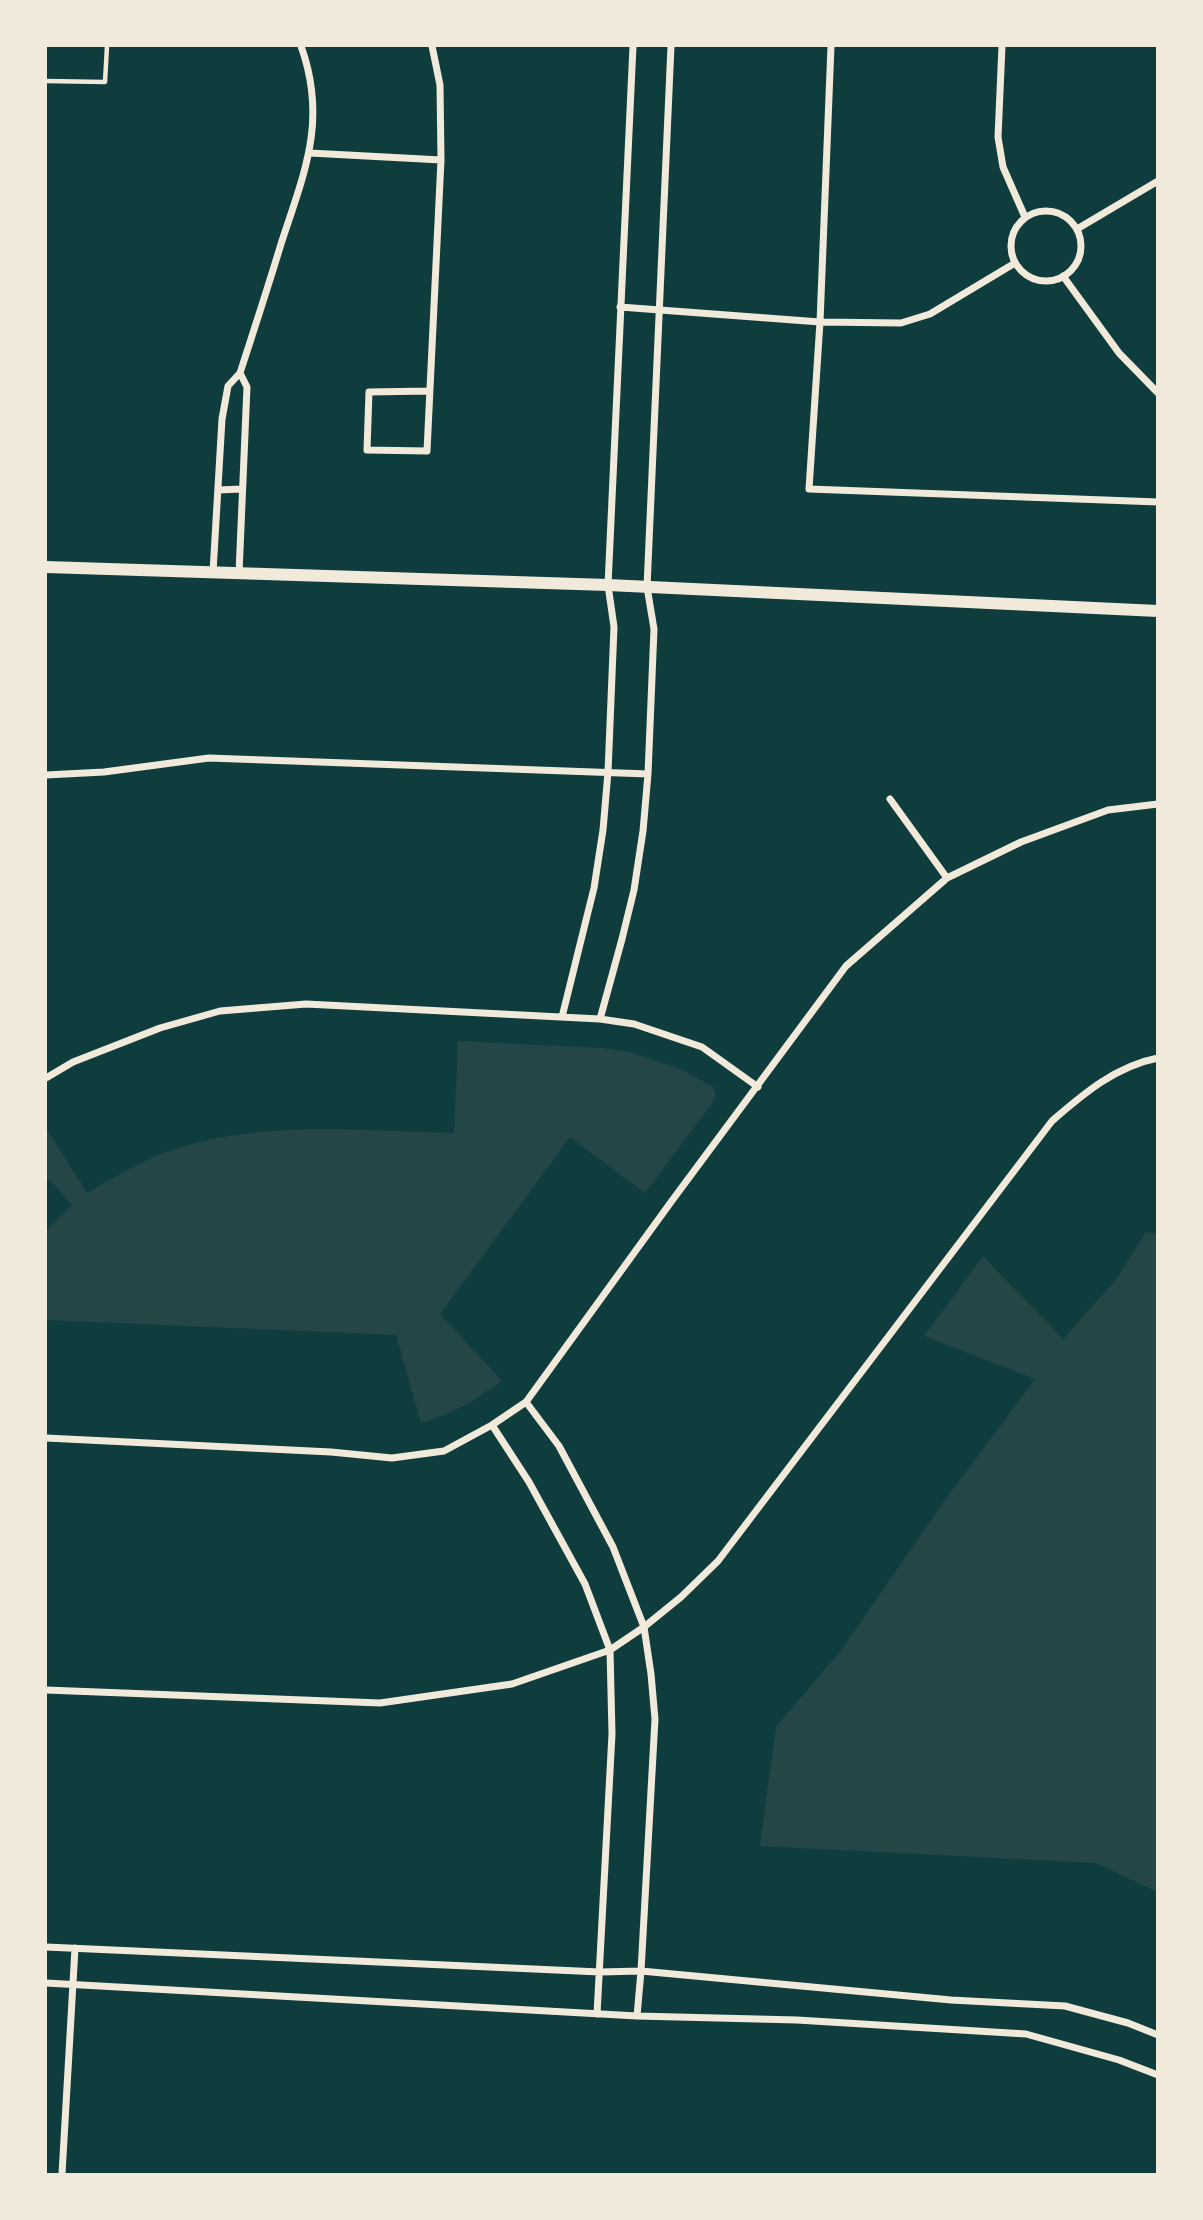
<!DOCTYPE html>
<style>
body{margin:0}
#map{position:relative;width:1203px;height:2220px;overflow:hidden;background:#0f3d3e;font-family:Roboto,sans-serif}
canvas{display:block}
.frame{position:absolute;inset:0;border:47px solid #f1e9da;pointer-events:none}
</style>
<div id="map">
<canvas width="1203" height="2220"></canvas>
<div class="frame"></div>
</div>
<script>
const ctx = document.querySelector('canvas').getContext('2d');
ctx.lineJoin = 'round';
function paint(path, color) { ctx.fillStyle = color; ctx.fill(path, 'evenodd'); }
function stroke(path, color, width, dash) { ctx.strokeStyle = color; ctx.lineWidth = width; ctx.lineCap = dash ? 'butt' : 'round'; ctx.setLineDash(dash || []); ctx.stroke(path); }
paint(new Path2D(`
 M458 1041 603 1048 630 1052 681 1069 713 1087 716 1092 713 1102 645 1193 570 1137 440 1314 502 1381C473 1401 455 1413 421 1423L396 1335 46 1320V1231L72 1205 46 1176V1128L87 1193C117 1176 145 1158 178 1148 267 1120 362 1131 454 1133Z
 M1146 1232 1158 1234 1157 1892 1096 1863 760 1846 776 1727 842 1649 945 1500 1035 1379 924 1336 983 1256 1063 1339 1115 1281Z`), '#244646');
stroke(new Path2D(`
 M46 81 105 82 107 46`), '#f1e9da', 4.5);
stroke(new Path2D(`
 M831 46 820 322 809 489 1158 502
 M1002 46 998 137 1003 167 1025 217
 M310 153 441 160
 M1011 246a35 35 0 1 1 70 0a35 35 0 1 1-70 0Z
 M1077 229 1158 181
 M1063 276 1119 353 1158 393
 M620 307 820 322 901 323 930 314 1015 263
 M429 391 369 392 367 450 427 451 441 160 440 85 432 46
 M218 490 242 489
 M213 572 222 419 228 386 240 373C254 330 268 287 281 244 304 173 328 121 301 46
 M239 573 247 387 240 373
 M46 775 104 772 209 758 648 774
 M890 799 947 878
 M562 1017 594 888 603 830 608 772 614 627 608 585 633 46
 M600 1019 622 939 634 890 643 831 648 774 654 629 647 587 671 46
 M46 1078 73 1062 160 1028 220 1011 306 1004 600 1019 634 1024 702 1047 758 1087
 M526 1402 559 1446 613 1547 644 1627 651 1674 655 1719 641 1971 637 2016
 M492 1425 529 1482 585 1584 610 1650 612 1734 597 2014
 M46 1438 331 1452 392 1458 444 1451 492 1425 526 1402 671 1202 846 966 947 878 1021 842 1108 810 1158 804
 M46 1690 380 1703 512 1684 610 1650 644 1627 681 1597 718 1561 1052 1121C1083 1094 1116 1066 1158 1058
 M46 1947 600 1972 641 1971 951 2000 1065 2006 1128 2023 1158 2035
 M46 1983 637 2016 797 2020 1026 2034 1119 2060 1158 2075
 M62 2174 75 1948`), '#f1e9da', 7);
stroke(new Path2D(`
 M46 567 608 585 1158 611`), '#f1e9da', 12);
</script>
